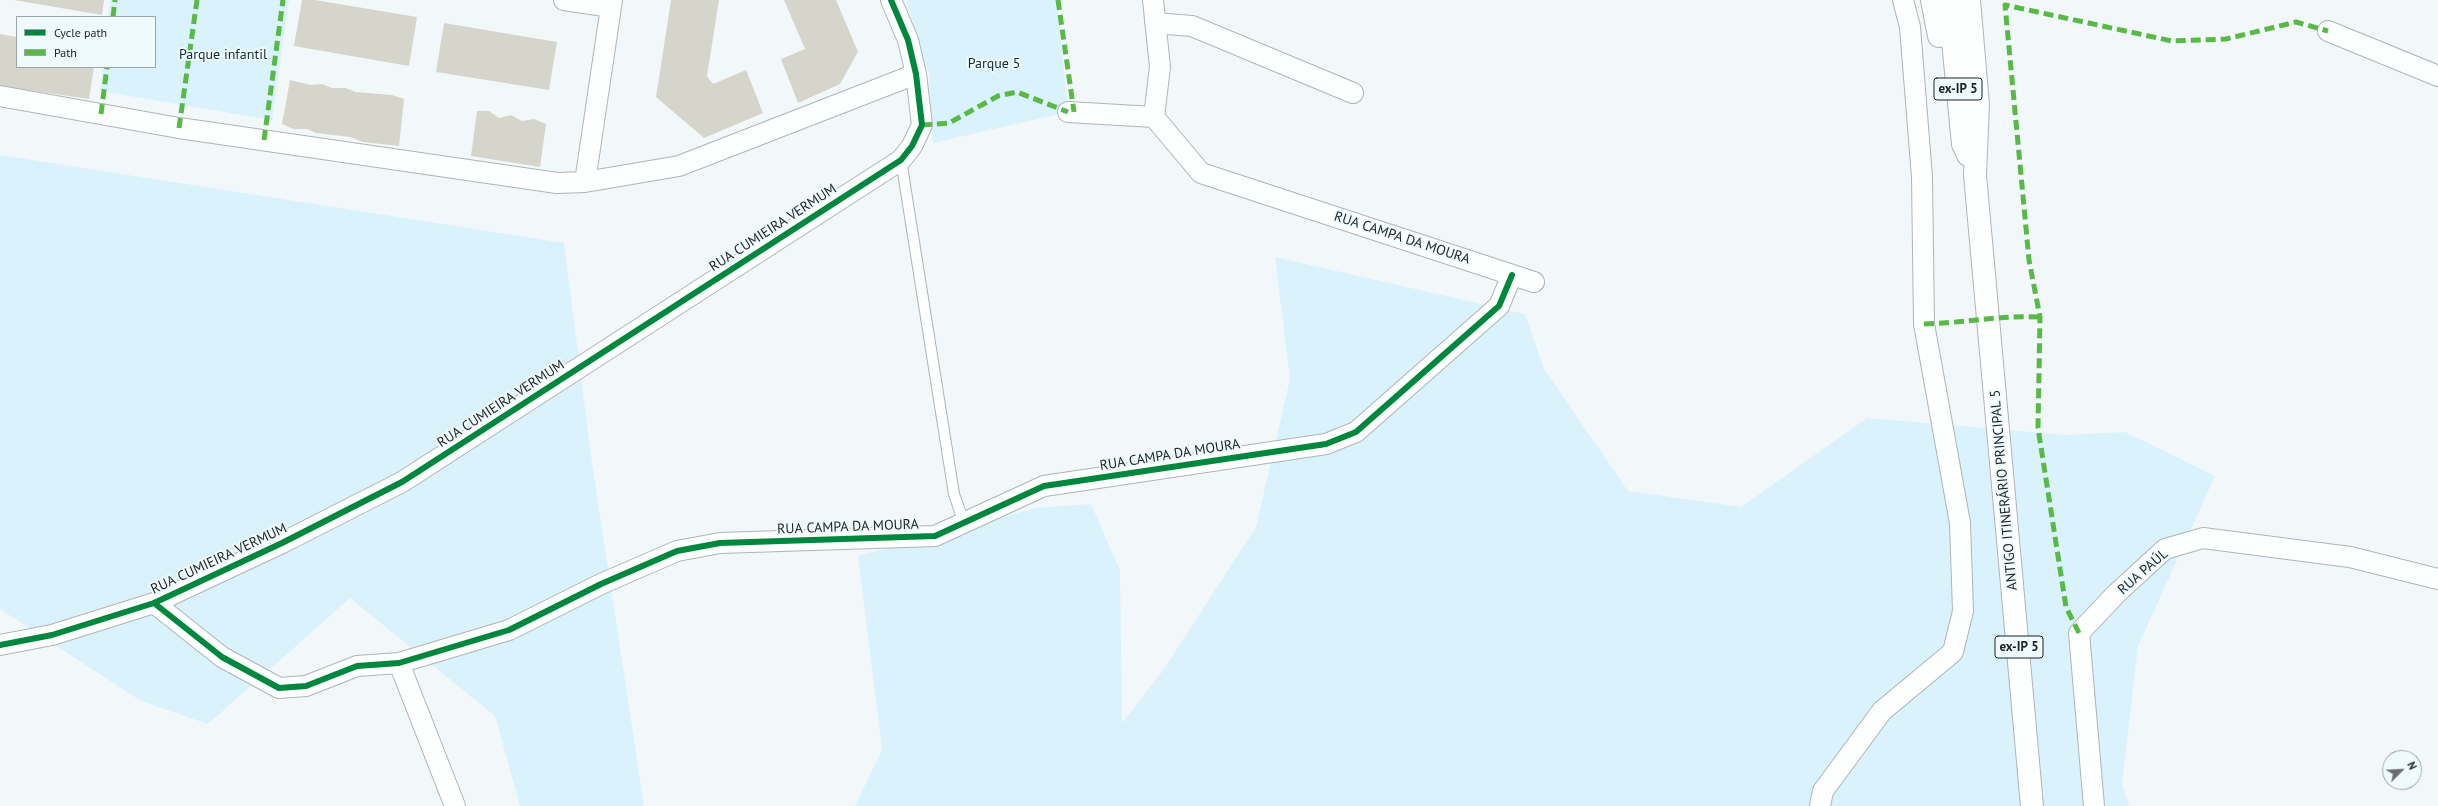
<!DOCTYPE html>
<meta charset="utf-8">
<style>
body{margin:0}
#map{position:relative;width:2438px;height:806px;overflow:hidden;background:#f2f8fa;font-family:"PT Sans",sans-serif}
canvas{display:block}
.legend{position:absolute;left:16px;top:16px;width:140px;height:52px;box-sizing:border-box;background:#effafd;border:1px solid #9ba4a6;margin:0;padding:5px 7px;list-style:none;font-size:12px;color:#1e2223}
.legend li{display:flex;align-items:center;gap:8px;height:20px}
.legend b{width:20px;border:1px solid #9ba4a6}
.north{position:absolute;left:2382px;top:750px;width:40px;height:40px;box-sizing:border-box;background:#effafd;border:1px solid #9ba4a6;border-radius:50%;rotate:66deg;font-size:11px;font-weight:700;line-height:16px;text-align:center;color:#1e2223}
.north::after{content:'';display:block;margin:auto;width:14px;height:18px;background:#686d6e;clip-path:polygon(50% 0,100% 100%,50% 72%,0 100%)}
</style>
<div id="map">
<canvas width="2438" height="806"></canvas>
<ul class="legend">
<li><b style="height:5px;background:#00873e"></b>Cycle path</li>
<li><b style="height:5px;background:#58b947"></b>Path</li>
</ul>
<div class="north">N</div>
</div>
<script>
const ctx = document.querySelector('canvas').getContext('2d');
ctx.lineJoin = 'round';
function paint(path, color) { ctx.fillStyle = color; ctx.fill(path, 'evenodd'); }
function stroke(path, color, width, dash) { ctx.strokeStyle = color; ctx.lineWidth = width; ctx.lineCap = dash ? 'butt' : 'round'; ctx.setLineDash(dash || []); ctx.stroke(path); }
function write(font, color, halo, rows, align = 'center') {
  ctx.font = font + ' "PT Sans",sans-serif'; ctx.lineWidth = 4; ctx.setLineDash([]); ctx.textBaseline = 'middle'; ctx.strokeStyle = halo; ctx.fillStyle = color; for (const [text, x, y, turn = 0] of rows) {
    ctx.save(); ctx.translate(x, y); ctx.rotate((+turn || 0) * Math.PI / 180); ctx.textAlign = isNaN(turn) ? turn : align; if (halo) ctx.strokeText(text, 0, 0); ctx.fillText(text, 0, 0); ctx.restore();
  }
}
paint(new Path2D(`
 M110 0H289L272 120 100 91 103 67H155V17H108Z
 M906 0H1057L1068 112 933 143 929 74Z
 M0 155 564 243 592 463 644 806H520L495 716 350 598 208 724 141 701 0 609Z
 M1275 257 1525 314 1544 369 1628 491 1741 507 1867 418 2067 435 2125 432 2215 476 2138 646 2122 784 2129 806H855L882 750 858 556 1036 508 1091 504 1120 571 1122 723 1162 672 1256 527 1290 379Z`), '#d9f2fb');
paint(new Path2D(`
 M14 0H104L102 15Z
 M302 0H315L417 17 409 66 294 46Z
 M671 0H719L707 76 713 84 746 70 763 113 704 138 656 97Z
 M784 0H836L858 52 840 84 798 103 781 59 805 49Z
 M444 23 557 42 549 90 436 72Z
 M0 34 17 37V67H94L89 99 0 86Z
 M290 80 311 85 322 84 332 88H345L356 92 392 95 404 99 399 146 363 142 350 137 316 133 307 129H293L282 124Z
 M477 111H489L499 118 511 115 522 121 534 119 546 124 540 167 471 156Z`), '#d5d5cc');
const lane = new Path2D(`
 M901 160 954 494 964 523`);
const street = new Path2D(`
 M564 0 611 7
 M1153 0 1160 67 1154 117
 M1155 23 1192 26 1353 93
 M2328 31 2438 76
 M0 96 179 128 557 183 585 182 679 166 916 74
 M1068 112 1154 117
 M1154 117 1201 173 1534 282
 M585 182 612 0
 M154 603 222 657 279 688 306 686 357 666 399 663 509 630 601 584 677 551 720 543 935 536 1044 486 1326 444 1356 432 1499 306 1512 275
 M0 645 52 635 154 603 282 543 402 482 901 160 912 146 922 125 916 74 908 40 891 0
 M399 663 455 806
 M1820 806 1823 791 1882 711 1953 652 1963 611 1960 523 1924 324 1922 177 1910 27 1903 0
 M2094 806 2079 633 2117 593 2165 549 2203 538 2350 557 2438 579`);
const highway = new Path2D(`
 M1932 0 1939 36
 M1949 0 1963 144 1968 155
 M1969 0 1978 105 1975 175 2032 806`);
stroke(lane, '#afb4b6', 12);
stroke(street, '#afb4b6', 22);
stroke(highway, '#afb4b6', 24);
stroke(lane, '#fdfefe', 10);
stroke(street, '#fdfefe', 20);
stroke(highway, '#fdfefe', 22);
stroke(new Path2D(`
 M1058 0 1074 112
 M113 17 115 0
 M101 114 107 67
 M922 125 949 123 998 96 1017 92 1068 112
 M179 128 197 0
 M264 140 283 0
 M1924 324C1963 323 2001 315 2040 317
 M2079 633 2066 607 2038 428 2040 317 2029 260 2005 5 2172 41 2226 39 2296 22 2328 31`), '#58b947', 5, [10, 5]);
stroke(new Path2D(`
 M154 603 222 657 279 688 306 686 357 666 399 663 509 630 601 584 677 551 720 543 935 536 1044 486 1326 444 1356 432 1499 306 1512 275
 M0 645 52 635 154 603 282 543 402 482 901 160 912 146 922 125 916 74 908 40 891 0`), '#00873e', 6);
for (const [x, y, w] of [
 [1958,89,48],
 [2019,647,48]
]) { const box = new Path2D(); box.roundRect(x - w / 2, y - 11, w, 22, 3); ctx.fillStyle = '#effafd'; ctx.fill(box); stroke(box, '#1e2223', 1); }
write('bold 13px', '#1e2223', null, [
 ["ex-IP 5",1958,89],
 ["ex-IP 5",2019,647]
]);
write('14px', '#102d36', '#effafd', [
 ["Parque infantil",223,55],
 ["Parque 5",994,64]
]);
write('14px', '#1e2223', '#effafd', [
 ["RUA CUMIEIRA VERMUM",773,228,-33],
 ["RUA CAMPA DA MOURA",1402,238,18],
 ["RUA CUMIEIRA VERMUM",501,404,-33],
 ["RUA CAMPA DA MOURA",1170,455,-9],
 ["ANTIGO ITINERÁRIO PRINCIPAL 5",2004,490,-95],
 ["RUA CAMPA DA MOURA",848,527,-2],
 ["RUA CUMIEIRA VERMUM",219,559,-25],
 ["RUA PAÚL",2143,572,-41]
]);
</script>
